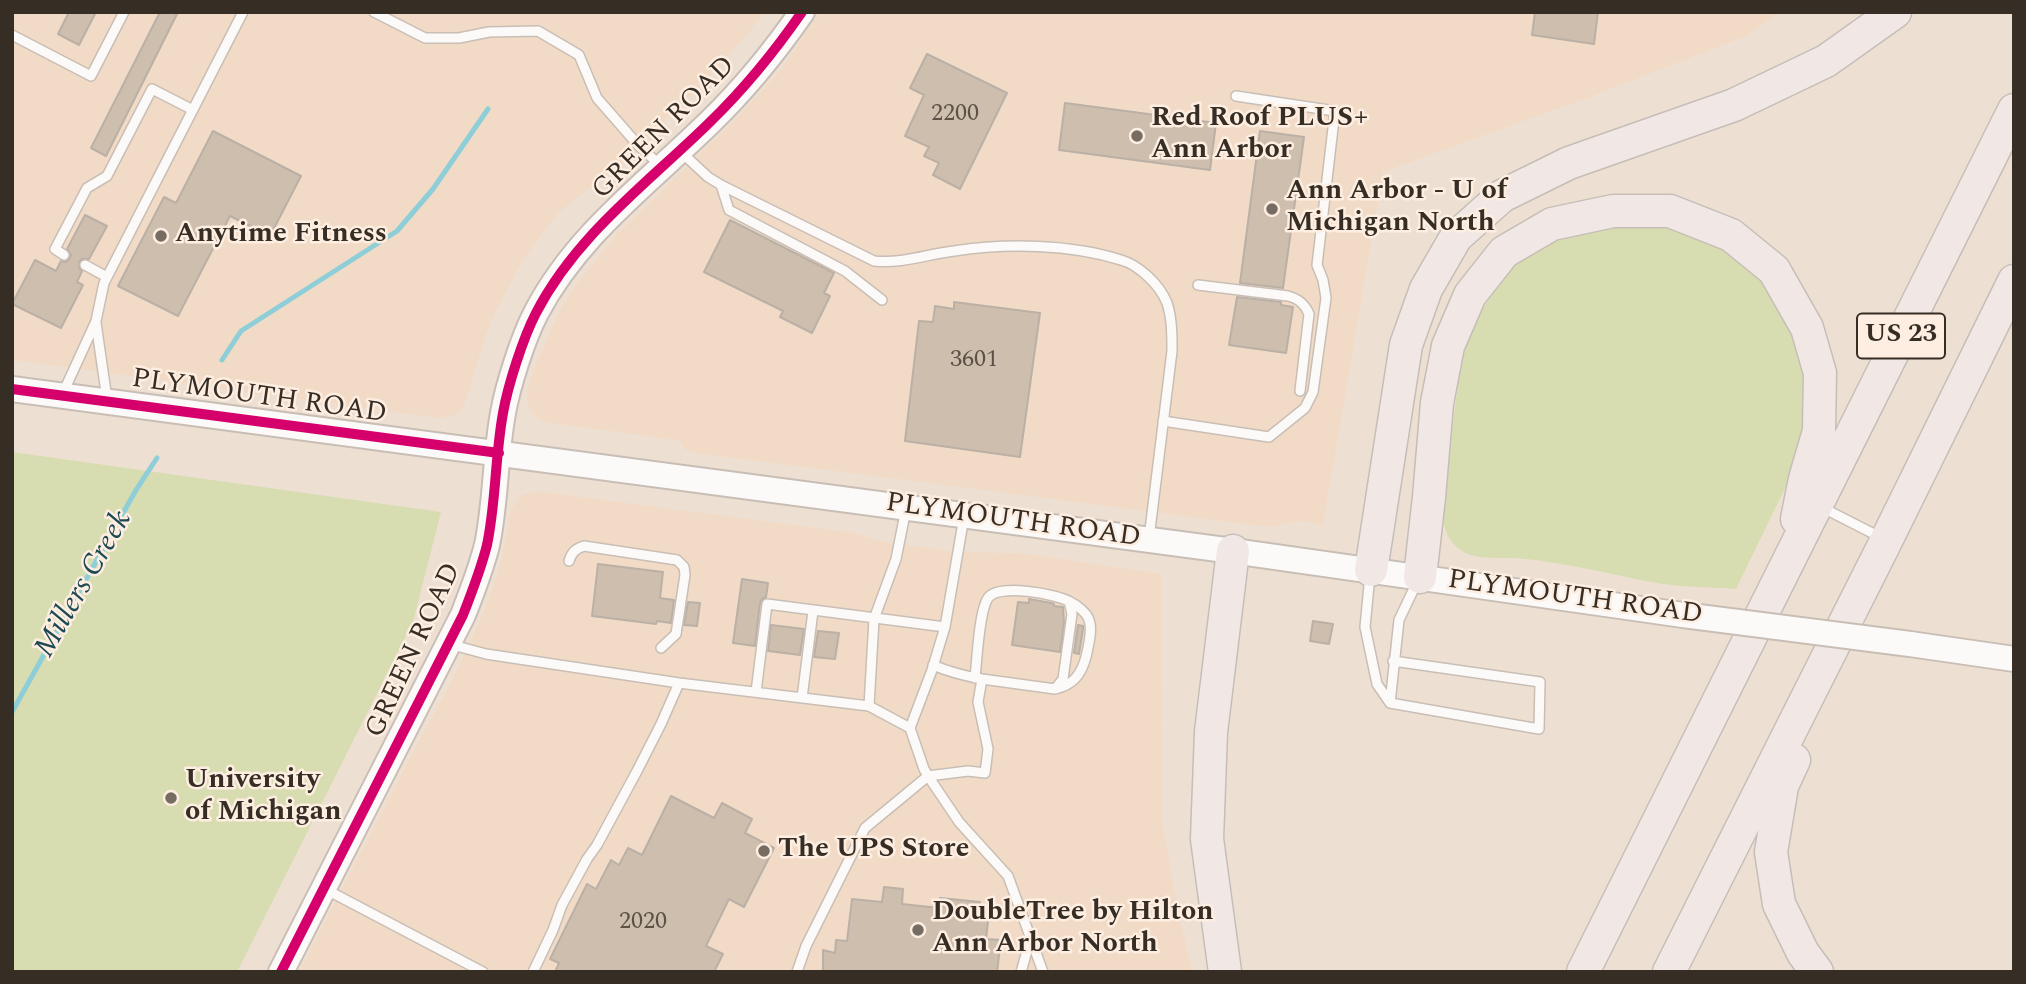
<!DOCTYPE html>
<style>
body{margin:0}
#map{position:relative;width:2026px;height:984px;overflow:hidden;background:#ede0d3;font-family:Spectral,serif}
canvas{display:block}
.frame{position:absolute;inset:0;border:14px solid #362d24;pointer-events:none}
</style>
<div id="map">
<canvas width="2026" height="984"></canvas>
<div class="frame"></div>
</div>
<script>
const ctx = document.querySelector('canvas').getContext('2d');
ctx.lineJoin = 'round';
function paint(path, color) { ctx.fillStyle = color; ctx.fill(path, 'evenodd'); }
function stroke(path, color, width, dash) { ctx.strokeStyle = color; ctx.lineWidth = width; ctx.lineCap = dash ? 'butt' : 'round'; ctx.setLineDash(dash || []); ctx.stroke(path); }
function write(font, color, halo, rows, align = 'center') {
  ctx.font = font + ' Spectral,serif'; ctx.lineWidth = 5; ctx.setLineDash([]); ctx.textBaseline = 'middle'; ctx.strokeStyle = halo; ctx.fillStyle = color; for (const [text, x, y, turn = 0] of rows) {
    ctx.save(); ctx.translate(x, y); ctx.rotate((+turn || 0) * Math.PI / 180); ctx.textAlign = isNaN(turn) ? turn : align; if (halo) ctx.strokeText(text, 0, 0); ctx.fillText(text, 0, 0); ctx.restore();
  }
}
paint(new Path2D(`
 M12 12H763L751 30 702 85 621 163 557 214 523 260 497 308 486 335 464 406 456 415 438 418 12 360Z
 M820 12H1780L1746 36 1593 96 1383 172 1323 525 1301 521 1269 527 695 453 684 449 681 441 544 422 532 413 527 401V391L536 363 560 309 577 283 617 234 733 122 780 71Z
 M536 491 855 533 880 541 956 552 1021 553 1161 574 1162 822 1177 904 1192 972H299L394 788 454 676 486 607 501 560 511 510 519 497 524 494Z`), '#f2dbc6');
paint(new Path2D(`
 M1595 221 1662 224 1720 244 1763 277 1809 363V439L1736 589C1708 587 1679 587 1651 582 1609 574 1568 563 1525 559 1505 556 1480 562 1462 551 1445 540 1442 522 1442 504L1461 361 1473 325 1504 274 1542 245Z
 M12 452 441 512 413 622 237 972H12Z`), '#d8dcb1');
stroke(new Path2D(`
 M222 360 241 331 397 231 433 189 488 109
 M12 712 136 490 157 458`), '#8eced8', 5);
const building = new Path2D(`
 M69 12H96L79 45 58 34Z
 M160 12H178L106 156 91 148Z
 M1535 12H1598L1594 44 1532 35Z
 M927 54 1007 93 960 189 933 175 939 163 924 156 929 147 905 136 924 95 910 88Z
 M1065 103 1216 123 1210 170 1059 150Z
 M213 131 301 176 270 236 230 216 178 316 118 286 164 197 176 203Z
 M1260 131 1304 137 1283 288 1240 283Z
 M85 215 107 226 89 259H82L79 262V268L82 271 77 282 83 285 61 328 12 304 35 260 56 271 61 261 66 262 69 259 71 255 67 249Z
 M730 220 834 273 824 293 830 296 812 333 780 317 783 311 704 272Z
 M1237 297 1281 302V305L1293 307 1286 353 1229 345Z
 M954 302 1040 313 1020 457 905 441 919 321 933 322 935 306 954 309Z
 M598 564 663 572 660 598 674 600 671 623 657 621 656 624 592 616Z
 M742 579 768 583 766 597 762 599 760 603 755 646 733 643Z
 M1029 599 1051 603 1054 604V606L1063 607 1064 623 1060 652 1012 645 1018 602 1029 603Z
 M688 602 700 603 697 626 684 625Z
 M1313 621 1333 624 1329 644 1310 641Z
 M771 625 804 629 800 655 768 651Z
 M1078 625 1083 626V629L1079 654 1074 653Z
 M818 631 839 633 835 659 814 657Z
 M671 796 714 818 722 803 752 819 745 833 774 848 744 907 729 899 706 946 723 954 714 972H555L559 963 550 959 587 884 596 889 611 860 619 865 628 848 642 855Z
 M884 887 903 889 902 904 939 908 940 898 980 902 979 911 989 912 986 939 1001 940 997 972H823V950L835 953 836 940 847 941 852 899 882 902Z`);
paint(building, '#cebeae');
stroke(building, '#bab0a6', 2);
const lane = new Path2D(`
 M374 12 425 38H459L489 32 538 31 579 55 597 98 638 145 661 166
 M12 35 91 76 124 12
 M681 152 708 177 721 185 874 261C902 264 928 254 954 251 1006 243 1071 244 1121 260 1139 265 1160 285 1167 303 1172 318 1172 335 1172 351L1149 538
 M721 185 729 210 845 271 882 300
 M64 255 55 249 87 188 107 176 152 89 193 110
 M85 265 107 277
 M1198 285 1288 296C1299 299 1305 304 1309 314L1300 391
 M96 323 107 399
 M63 393 96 321 104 283 243 12
 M1163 421 1269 437 1305 408 1313 392 1326 298 1323 280 1317 265 1335 111 1236 96
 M1823 508 1882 538
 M906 509 896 559 874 619 869 706 910 728
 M964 517 945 627 932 670 910 728 924 769 928 776 959 822 1008 876 1043 972
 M569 561C572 552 575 549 584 546L677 560 684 567 685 575 676 634 661 648
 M1370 575 1365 627 1377 684 1390 703 1539 729 1540 682 1393 661
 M449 644 486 654 679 683 869 706
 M933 665C949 672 965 676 982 679L1055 689C1073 685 1081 675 1086 657 1088 647 1093 630 1089 620 1087 613 1077 605 1070 602 1057 594 998 583 988 598 979 611 977 660 975 678
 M1055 689 1063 679 1072 614 1069 601
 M756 692 767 604 945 627
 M802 698 813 611
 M1390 703 1399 620 1418 580
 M325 889 483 972
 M533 972 553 930 562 905 587 859 597 845 637 771 661 724 679 683
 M797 972 806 946 865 828 928 776 968 771 985 773 988 749 978 702 982 679
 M1021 972 1031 937`);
const secondary = new Path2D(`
 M12 389 1233 551 1683 615
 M1910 644 2014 659
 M281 972 463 615C472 592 481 569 487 545 496 502 495 457 503 413 508 385 523 338 536 313 577 234 648 183 710 122 744 89 775 51 802 12`);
const highway = new Path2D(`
 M1371 570 1406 345 1426 289 1456 237 1502 196 1569 163 1734 105 1826 61 1895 12
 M1420 577 1429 497 1437 403 1448 346 1470 295 1504 252 1552 224 1613 211H1670L1731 235 1774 270 1807 328 1820 373 1819 431 1805 479 1797 519
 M1794 760 1782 786 1771 852 1779 904 1803 953 1817 972
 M1225 972 1207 839 1211 732 1233 551
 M1583 972 2014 110
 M1669 972 1883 547 2014 281`);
stroke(lane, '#c9beb5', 12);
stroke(secondary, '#c9beb5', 28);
stroke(highway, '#c5beb7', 35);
stroke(lane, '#fcfaf8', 9);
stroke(secondary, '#fcfaf8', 24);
stroke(highway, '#f1e8e6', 32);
const secondaryBridge = new Path2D(`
 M1683 615 1910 644`);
stroke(secondaryBridge, '#c9beb5', 28, []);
stroke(secondaryBridge, '#fcfaf8', 24);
stroke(new Path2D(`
 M12 389 499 453
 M281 972 463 615C472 592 481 569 487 545 496 502 495 457 503 413 508 385 523 338 536 313 577 234 648 183 710 122 744 89 775 51 802 12`), '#d6006c', 10);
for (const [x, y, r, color] of [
 [1137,136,7,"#766c61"],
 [1272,209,7,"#766c61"],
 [161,236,7,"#766c61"],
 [171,798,7,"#766c61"],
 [764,851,7,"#766c61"],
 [918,930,7,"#766c61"]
]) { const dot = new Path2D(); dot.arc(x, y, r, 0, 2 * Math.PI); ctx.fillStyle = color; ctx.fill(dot); stroke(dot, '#fdeee1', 2.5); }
write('24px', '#5c5146', null, [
 ["2200",955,115],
 ["3601",974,361],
 ["2020",643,923]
]);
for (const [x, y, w] of [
 [1901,336,88]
]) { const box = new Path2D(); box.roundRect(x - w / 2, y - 22.5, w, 45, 5); ctx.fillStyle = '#fdeee1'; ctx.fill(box); stroke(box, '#362d24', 2); }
write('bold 26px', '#362d24', null, [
 ["US 23",1901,336]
]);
write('bold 28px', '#362d24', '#fdeee1', [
 ["Red Roof PLUS+",1151,120],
 ["Ann Arbor",1151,152],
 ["Ann Arbor - U of",1286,193],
 ["Michigan North",1286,225],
 ["Anytime Fitness",175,236],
 ["University",185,782],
 ["of Michigan",185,814],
 ["The UPS Store",778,851],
 ["DoubleTree by Hilton",932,914],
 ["Ann Arbor North",932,946]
], 'left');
write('28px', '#362d24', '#fdeee1', [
 ["GREEN ROAD",665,129,-45],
 ["PLYMOUTH ROAD",259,398,8],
 ["PLYMOUTH ROAD",1013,522,8],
 ["PLYMOUTH ROAD",1575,599,8],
 ["GREEN ROAD",415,651,-65]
]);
write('italic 30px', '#1f4a53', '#fdeee1', [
 ["Millers Creek",85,585,-60]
]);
</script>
